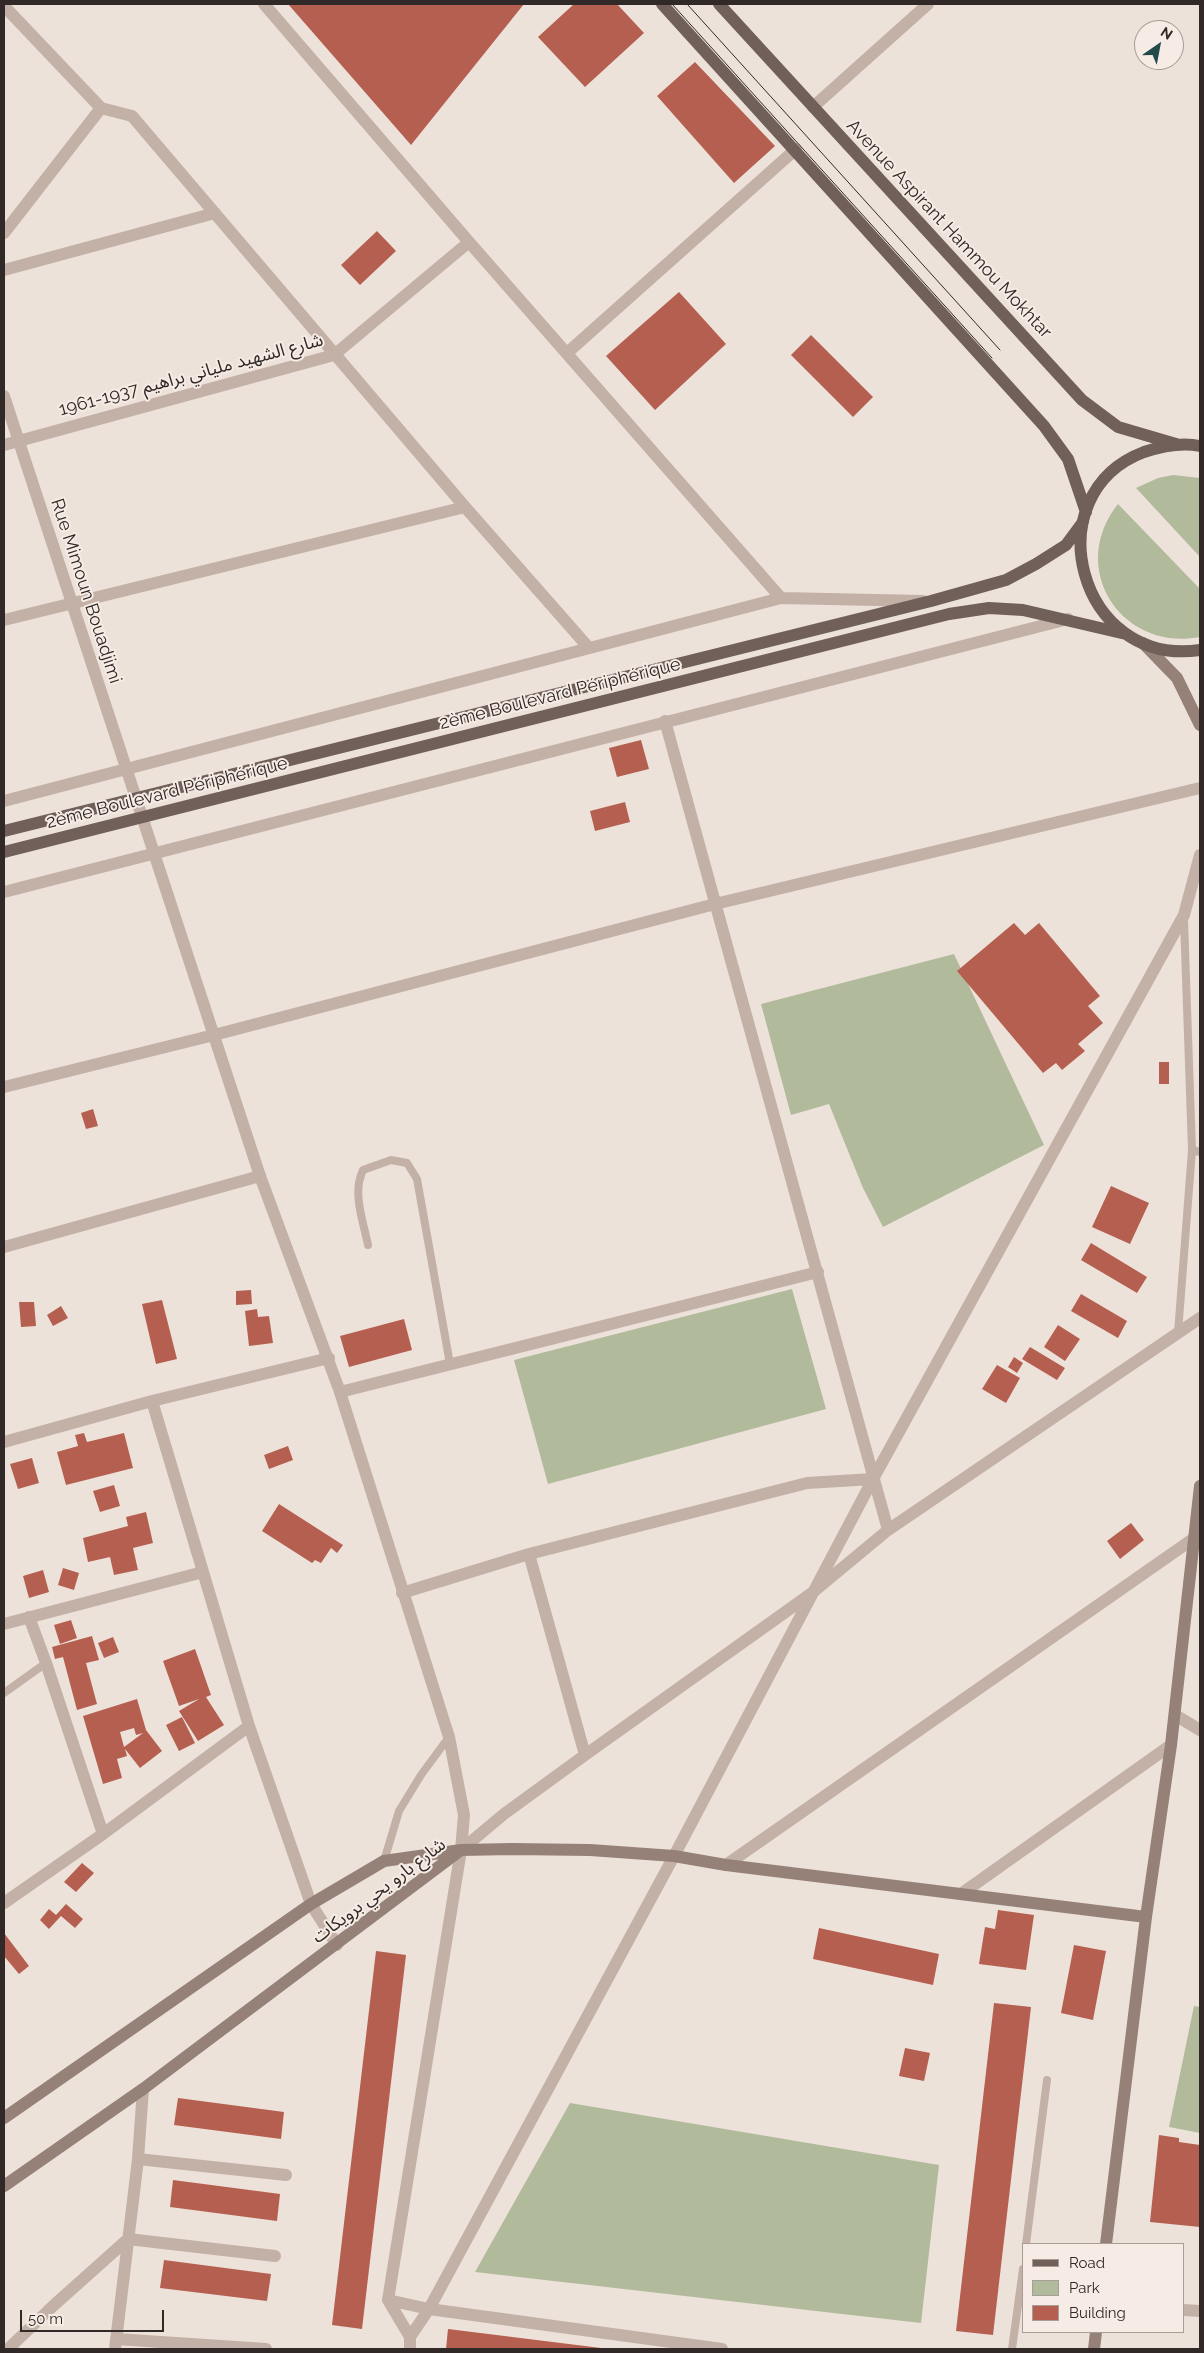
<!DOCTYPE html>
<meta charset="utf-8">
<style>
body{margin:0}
#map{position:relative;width:1204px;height:2353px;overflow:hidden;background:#ede2d9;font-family:Raleway,sans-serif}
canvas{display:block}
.frame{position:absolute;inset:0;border:5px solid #312927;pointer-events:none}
.legend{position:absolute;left:1022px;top:2243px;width:162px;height:90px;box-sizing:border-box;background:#f6ece5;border:1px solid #a79e99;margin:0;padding:6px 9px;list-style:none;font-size:15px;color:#312927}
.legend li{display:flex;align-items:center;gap:10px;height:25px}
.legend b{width:25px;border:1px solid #a79e99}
.north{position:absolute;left:1134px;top:20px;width:50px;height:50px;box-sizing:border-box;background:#f6ece5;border:1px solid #a79e99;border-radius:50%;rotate:33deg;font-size:14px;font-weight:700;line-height:20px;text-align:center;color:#312927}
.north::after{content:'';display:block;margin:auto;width:18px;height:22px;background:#224c4b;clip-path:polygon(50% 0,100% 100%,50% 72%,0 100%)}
.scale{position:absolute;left:20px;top:2310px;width:144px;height:22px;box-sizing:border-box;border:2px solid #312927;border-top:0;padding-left:6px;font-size:15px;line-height:18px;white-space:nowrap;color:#312927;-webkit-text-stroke:4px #f6ece5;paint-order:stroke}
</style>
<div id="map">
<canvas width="1204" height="2353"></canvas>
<div class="frame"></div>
<ul class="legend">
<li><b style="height:6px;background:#715f5a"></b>Road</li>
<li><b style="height:14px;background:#b2ba9c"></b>Park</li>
<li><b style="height:14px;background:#b55f50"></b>Building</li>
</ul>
<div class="north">N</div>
<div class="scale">50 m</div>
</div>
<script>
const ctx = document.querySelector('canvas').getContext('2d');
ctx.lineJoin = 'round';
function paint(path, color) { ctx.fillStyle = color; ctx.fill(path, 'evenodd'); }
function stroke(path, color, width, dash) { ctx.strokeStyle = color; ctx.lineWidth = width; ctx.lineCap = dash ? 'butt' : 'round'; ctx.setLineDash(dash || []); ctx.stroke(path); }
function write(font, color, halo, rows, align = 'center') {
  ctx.font = font + ' Raleway,"Noto Sans Arabic",sans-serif'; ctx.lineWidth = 4; ctx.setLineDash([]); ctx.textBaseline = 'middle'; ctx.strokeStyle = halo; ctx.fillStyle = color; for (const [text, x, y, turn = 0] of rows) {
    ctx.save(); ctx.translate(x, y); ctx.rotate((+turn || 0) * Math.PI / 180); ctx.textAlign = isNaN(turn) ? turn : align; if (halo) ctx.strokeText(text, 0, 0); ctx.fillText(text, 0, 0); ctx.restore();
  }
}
paint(new Path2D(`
 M1173 475 1200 478V557L1136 488 1158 478Z
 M1118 504 1200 589V637C1121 652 1067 568 1118 504Z
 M954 954 1044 1145 883 1227 863 1188 829 1104 791 1115 761 1004Z
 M792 1289 826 1409 548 1484 514 1360Z
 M1194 2006 1200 2007V2133L1169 2127Z
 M570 2103 939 2165 921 2323 475 2272Z`), '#b2ba9c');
paint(new Path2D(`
 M288 4H524L411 145Z
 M574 4H617L644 33 585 87 538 37Z
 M695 62 775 146 734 183 657 96Z
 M377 231 396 251 360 285 341 265Z
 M679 292 726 344 655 410 606 356Z
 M811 335 873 397 853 417 791 355Z
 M641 740 649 769 617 777 609 748Z
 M625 802 630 822 595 831 590 811Z
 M1014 923 1025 935 1039 923 1100 996 1088 1006 1103 1023 1078 1044 1085 1051 1062 1070 1056 1063 1043 1073 957 971Z
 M1159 1062H1169V1084H1159Z
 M93 1109 98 1126 86 1129 81 1113Z
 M1111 1186 1149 1203 1130 1244 1092 1227Z
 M1091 1243 1147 1277 1137 1293 1081 1260Z
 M251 1290 252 1304 236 1305V1291Z
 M1081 1294 1127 1321 1118 1338 1071 1311Z
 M162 1300 177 1359 156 1364 142 1304Z
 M19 1302H34L36 1326 21 1327Z
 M61 1306 68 1318 53 1326 47 1315Z
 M257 1309 258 1317 269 1316 273 1343 249 1346 245 1311Z
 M404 1319 412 1350 349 1367 340 1336Z
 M1058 1325 1080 1339 1065 1361 1044 1347Z
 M1030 1347 1065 1368 1057 1380 1022 1359Z
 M1014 1357 1023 1363 1017 1373 1008 1367Z
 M997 1365 1020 1378 1006 1403 982 1389Z
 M84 1433 87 1442 124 1433 133 1468 66 1485 57 1452 78 1446 75 1435Z
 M288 1446 293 1460 269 1469 264 1455Z
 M32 1458 39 1483 18 1489 10 1464Z
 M114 1485 120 1506 100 1512 93 1491Z
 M279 1504 343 1545 337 1553 331 1548 321 1563 315 1560 312 1563 262 1531Z
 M146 1512 153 1543 133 1548 138 1570 114 1575 110 1557 88 1562 83 1538 128 1526 126 1517Z
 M1131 1523 1144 1540 1120 1559 1107 1541Z
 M63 1568 79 1573 74 1590 58 1585Z
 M43 1570 49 1592 29 1598 23 1576Z
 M71 1620 77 1638 60 1644 54 1625Z
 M92 1636 99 1660 86 1663 97 1704 77 1710 63 1657 55 1659 52 1647Z
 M113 1637 119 1652 104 1658 98 1643Z
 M195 1649 211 1695 206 1697 224 1725 198 1741 179 1711 199 1699 179 1706 163 1661Z
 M137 1699 146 1730 162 1751 140 1768 125 1749 127 1756 117 1759 122 1778 103 1784 83 1716ZM134 1728 136 1735 143 1733 124 1747 120 1732Z
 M182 1717 195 1743 179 1751 166 1725Z
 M82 1863 94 1873 76 1892 64 1882Z
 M66 1904 83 1919 75 1928 61 1916 49 1929 40 1920 49 1909 56 1915Z
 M998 1910 1034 1915 1026 1970 979 1964 985 1927 995 1929Z
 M819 1928 939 1954 933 1985 813 1959Z
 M4 1933 29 1966 19 1974 4 1956Z
 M1074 1945 1106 1951 1093 2020 1061 2013Z
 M376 1951 406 1955 362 2329 332 2325Z
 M994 2003 1031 2007 993 2335 956 2331Z
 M905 2048 930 2053 924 2081 899 2076Z
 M178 2098 284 2112 281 2139 174 2125Z
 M1159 2135 1179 2138V2142L1200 2145V2227L1150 2222Z
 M173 2180 280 2194 277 2221 170 2207Z
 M164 2260 271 2274 267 2301 160 2288Z
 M448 2329 601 2348V2349H446Z`), '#b55f50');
stroke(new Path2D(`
 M1184 920 1192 1150 1200 1152
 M368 1245C363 1220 352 1193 363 1170L391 1160 407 1163 417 1179 450 1364
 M1178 1333 1192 1150
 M4 1693 46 1663
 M384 1861 399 1811 421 1775 449 1737
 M1026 2244 1047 2080
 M1012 2349 1023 2269`), '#c3b1a7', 8);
stroke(new Path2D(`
 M264 4 469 242 781 598
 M4 6 101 108
 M813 107 928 4
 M101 108 132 116 465 507 589 648
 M4 233 101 108
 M4 270 215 213
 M567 353 796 149
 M4 445 334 355 469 242
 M4 620 465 507
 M665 721 888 1530
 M4 801 781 598 923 601
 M4 892 1068 619
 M4 1087 214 1035 715 904 1200 788
 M4 1247 260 1176
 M340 1392 818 1272
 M152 1401 249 1726 311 1904 337 1945
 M4 1442 152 1401 329 1358
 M529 1554 585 1755
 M402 1593 529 1554 807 1483 873 1479
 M29 1617 46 1663 103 1834
 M4 1624 203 1572
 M1175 1715 1200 1730
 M726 1865 1193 1539
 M961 1894 1171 1745
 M4 1903 103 1834 249 1726
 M138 2159 286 2175
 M388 2300 429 2309 722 2349
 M1183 2310 1200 2311
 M410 2337 388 2300 461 1850 504 1814 585 1755 812 1593 888 1530 1200 1318
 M116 2339 266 2349
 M8 2349 53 2306 128 2239 275 2256
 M115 2349 138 2159 143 2089
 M410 2349V2337L429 2309 674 1856 873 1479 1184 915 1200 855`), '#c3b1a7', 12);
stroke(new Path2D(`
 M4 396 260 1176 340 1392 449 1737 464 1815 461 1850`), '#c3b1a7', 12);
stroke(new Path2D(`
 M1143 643 1177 678 1200 725
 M4 2118 311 1904 384 1861 461 1850 512 1849 590 1850 674 1856 726 1865 1146 1917
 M4 2186 143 2089 461 1850
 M1106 2244 1146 1917 1171 1745 1200 1486
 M1094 2349 1096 2332`), '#968179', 12);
stroke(new Path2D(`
 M662 4 1044 426 1068 459 1086 512
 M719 4 1082 400 1118 427 1176 444
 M1200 446C1182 442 1162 446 1144 452 1033 494 1078 668 1200 650
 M4 831 931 601 1006 580 1036 564 1066 545 1083 522
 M4 852 949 614 989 608 1023 610 1126 634`), '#715f5a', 12);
stroke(new Path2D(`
 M672 4 992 358
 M687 4 1000 350`), '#312927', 1);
write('18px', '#312927', '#f6ece5', [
 ["Avenue Aspirant Hammou Mokhtar",949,229,47],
 ["شارع الشهيد ملياني براهيم 1937-1961",191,375,-15],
 ["Rue Mimoun Bouadjimi",86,591,72],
 ["2ème Boulevard Périphérique",560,694,-14],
 ["2ème Boulevard Périphérique",167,793,-14],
 ["شارع بارو يحي برويكات",379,1891,-37]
]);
</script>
